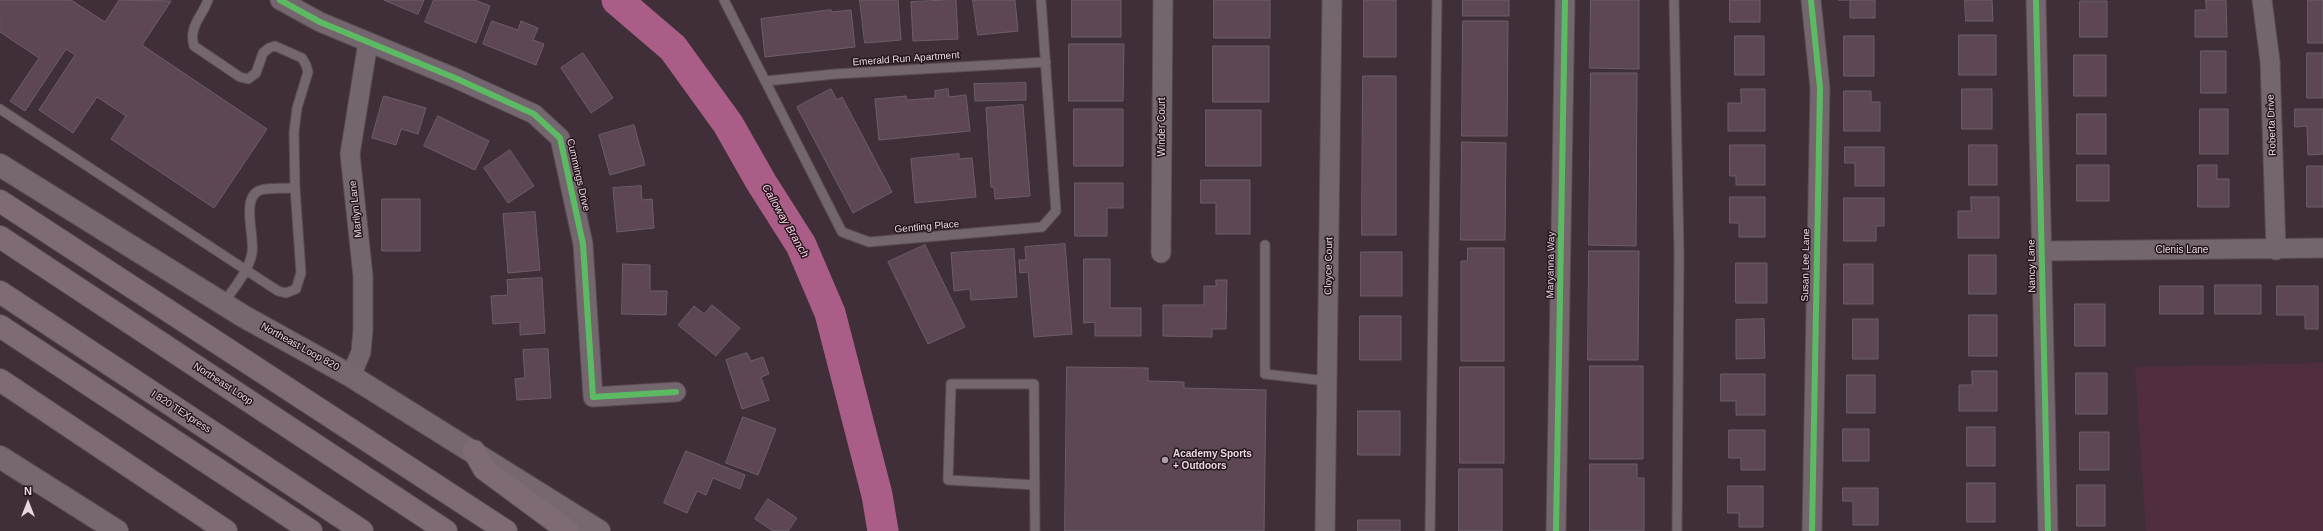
<!DOCTYPE html>
<style>
body{margin:0}
#map{position:relative;width:2323px;height:531px;overflow:hidden;background:#402f38;font-family:Arial,sans-serif}
canvas{display:block}
.north{position:absolute;left:8px;top:483px;width:40px;height:40px;-webkit-text-stroke:3px #24161d;paint-order:stroke;rotate:0deg;font-size:11px;font-weight:700;line-height:16px;text-align:center;color:#ebd7e1}
.north::after{content:'';display:block;margin:auto;width:14px;height:18px;background:#ebd7e1;clip-path:polygon(50% 0,100% 100%,50% 72%,0 100%)}
</style>
<div id="map">
<canvas width="2323" height="531"></canvas>
<div class="north">N</div>
</div>
<script>
const ctx = document.querySelector('canvas').getContext('2d');
ctx.lineJoin = 'round';
function paint(path, color) { ctx.fillStyle = color; ctx.fill(path, 'evenodd'); }
function stroke(path, color, width, dash) { ctx.strokeStyle = color; ctx.lineWidth = width; ctx.lineCap = dash ? 'butt' : 'round'; ctx.setLineDash(dash || []); ctx.stroke(path); }
function write(font, color, halo, rows, align = 'center') {
  ctx.font = font + ' Arial,sans-serif'; ctx.lineWidth = 3; ctx.setLineDash([]); ctx.textBaseline = 'middle'; ctx.strokeStyle = halo; ctx.fillStyle = color; for (const [text, x, y, turn = 0] of rows) {
    ctx.save(); ctx.translate(x, y); ctx.rotate((+turn || 0) * Math.PI / 180); ctx.textAlign = isNaN(turn) ? turn : align; if (halo) ctx.strokeText(text, 0, 0); ctx.fillText(text, 0, 0); ctx.restore();
  }
}
paint(new Path2D(`
 M2323 363V531H2146L2135 367Z`), '#502e40');
stroke(new Path2D(`
 M617 0 673 48 728 124 761 182 801 245 830 313 877 495 883 531`), '#aa5e87', 31);
const building = new Path2D(`
 M0 0H71L105 22 119 0 171 1 142 45 267 129 214 208 111 139 126 116 97 97 73 133 39 110 75 55 66 49 25 111 10 101 39 58 0 32Z
 M384 0H424L418 14Z
 M434 0H475L490 6 476 43 425 22Z
 M860 0H898L901 40 865 43Z
 M956 0 958 39 913 41 911 2Z
 M973 0H1015L1018 31 978 35Z
 M1072 0H1121V37H1072Z
 M1214 0H1270V38H1214Z
 M1364 0H1396V57H1364Z
 M1463 0H1509V16H1463Z
 M1591 0H1639V69L1590 68Z
 M1730 0H1760V22H1730Z
 M1839 0H1875V18H1850V0Z
 M1965 0H1992L1993 21H1966Z
 M2206 0H2226L2227 37H2195V10H2206Z
 M2308 0H2323V43H2308Z
 M2080 1H2107V37H2080Z
 M831 10 832 12 851 10 855 47 765 57 761 19Z
 M492 21 518 30 521 21 538 28 533 40 544 44 536 65 483 44Z
 M1463 21H1508L1507 136H1462Z
 M1959 35H1996V75H1959Z
 M1735 36H1764V75H1735Z
 M1844 36H1874V76H1844Z
 M1069 44H1124L1123 101H1069Z
 M1213 46H1269V102H1213Z
 M2201 51H2226V93H2201Z
 M583 53 613 98 591 113 561 68Z
 M2307 53H2323V98H2307Z
 M2074 55H2106V96H2074Z
 M1591 73H1637L1636 246 1589 245Z
 M1363 76H1396V235H1362Z
 M1026 83V100L975 101 974 84Z
 M831 89 837 100 842 97 892 192 853 213 797 107Z
 M948 89 949 97 966 95 970 131 879 140 875 99 906 96 907 100 935 98V91Z
 M1741 89H1765V131H1728V103H1741Z
 M1962 89H1992V129H1962Z
 M1844 91H1871V102H1880V131H1844Z
 M384 96 426 108 418 134 401 129 396 145 372 138Z
 M1023 105 1030 196 995 199 994 187H991L986 108Z
 M1074 109H1123V166H1074Z
 M2200 109H2228V154H2200Z
 M2295 109H2323V154L2308 155 2307 126 2295 127Z
 M1206 110H1261V166H1206Z
 M2077 114H2106V154H2077Z
 M438 116 489 141 475 170 424 146Z
 M634 125 645 165 610 175 599 135Z
 M1462 142 1506 143 1505 240H1461Z
 M1730 145H1765V185H1736V176H1730Z
 M1969 145H1997V185H1969Z
 M1845 147H1884V186H1855V163H1845Z
 M510 150 534 186 508 203 484 168Z
 M959 154V159L972 158 976 197 915 203 911 159Z
 M2077 165H2109V201H2077Z
 M2198 165H2217V179H2229V207H2198Z
 M2307 166H2323V207H2307Z
 M1201 180H1250V234H1216V203H1201Z
 M1075 183H1123V208H1107V236H1075Z
 M641 186 642 200 652 199 654 228 617 232 613 188Z
 M1730 197H1765V237H1739V223H1730Z
 M1971 197H1999V238H1958V211H1971Z
 M1844 198H1884V226H1876V241H1844Z
 M382 199H420V251H382Z
 M535 212 540 270 508 273 503 214Z
 M1065 244 1072 334 1034 337 1028 272 1020 273 1019 260H1026L1025 247Z
 M925 245 965 327 928 344 888 262Z
 M1468 248H1504V361H1461V261H1467Z
 M1014 249 1017 297 971 300 970 289 954 291 951 253Z
 M1589 251H1639L1638 360H1588Z
 M1361 252H1402V296H1361Z
 M1969 255H1996V294H1969Z
 M1084 259H1110V308H1141V336H1095V322L1084 323Z
 M1736 263H1767V303H1736Z
 M623 264 650 265V291H667L666 315 622 314Z
 M1844 264H1873V304H1844Z
 M542 278 545 333 520 335V322L493 324 491 296 508 295 507 280Z
 M1216 280H1227L1226 329H1212V337L1163 336V305H1204V286H1216Z
 M2215 285H2261V314H2215Z
 M2160 286H2203V314H2160Z
 M2277 286H2318V329H2305V315H2277Z
 M2075 304H2105V346H2075Z
 M712 305 740 328 716 356 678 325 694 306 704 314Z
 M1969 315H1997V356H1969Z
 M1360 316H1401V360H1360Z
 M1764 319 1765 358 1736 359V320Z
 M1853 319H1878V359H1853Z
 M548 349 551 398 517 400 515 379 525 378 523 350Z
 M747 353 751 361 763 357 769 374 761 377 769 400 742 409 726 360Z
 M1590 366H1643V459H1590Z
 M1067 367 1148 368V381L1184 382V388L1266 390 1264 531H1065Z
 M1460 367H1504V463H1460Z
 M1972 371H1997V411H1959V385H1972Z
 M2076 373H2107V414H2076Z
 M1721 374H1765V415H1736V401H1721Z
 M1847 375H1875V413H1847Z
 M1358 411H1400V455H1358Z
 M743 417 776 429 758 475 726 463Z
 M1967 427H1995V466H1967Z
 M1843 429H1869V461H1843Z
 M1729 430H1765V470H1741V458H1729Z
 M2080 432H2109V470H2080Z
 M686 451 745 475 740 489 713 478 706 495 697 491 687 513 664 503Z
 M1590 464H1637V478H1644V531H1590Z
 M1459 469H1502V531H1459Z
 M1967 483H1995V522H1967Z
 M2077 485H2105V526H2077Z
 M1728 486H1763V527H1739V513H1728Z
 M1843 488H1878V525H1853V501H1843Z
 M768 499 797 518 788 531H773L755 519Z
 M1358 520H1400V531H1358Z`);
paint(building, '#5d4754');
stroke(building, '#6d5e66', 1);
const lane = new Path2D(`
 M724 0 842 232 869 242 1042 227 1056 211 1041 0
 M1674 0 1679 254 1677 531
 M766 81 835 74 1046 62
 M0 109 278 291 286 293 296 289 301 273 295 188 294 132 297 108 308 72 306 65 302 58 275 46 269 48 263 53 256 73 248 79 240 77 194 46C188 27 202 17 208 0
 M1265 245V374L1327 381
 M223 304C233 289 249 271 252 253 255 236 240 196 261 190 271 187 284 189 295 188
 M1035 485 948 480 951 384H1034L1035 531
 M1430 531 1437 0`);
const street = new Path2D(`
 M280 0 320 22 455 78 534 114 560 138 583 244 593 397 676 392
 M1811 0 1820 88 1812 531
 M2036 0 2048 531
 M2262 0 2270 61 2276 250
 M2041 251 2323 248
 M1161 253 1163 0
 M351 376 361 352 363 330V276L350 154 368 42
 M1325 531 1332 0
 M1556 531 1565 0`);
const secondary = new Path2D(`
 M0 165 243 316 351 376 599 531
 M0 457 117 531`);
const highway = new Path2D(`
 M0 201 506 531
 M0 237 446 531
 M0 292 362 531
 M0 326 311 531
 M0 380 226 531
 M474 451 484 469 568 531`);
stroke(lane, '#5a4c53', 11);
stroke(street, '#5a4c53', 21);
stroke(secondary, '#5a4c53', 24);
stroke(highway, '#5a4c53', 24);
stroke(lane, '#74666e', 9);
stroke(street, '#74666e', 19);
stroke(secondary, '#776870', 22);
stroke(highway, '#7e6b74', 22);
stroke(new Path2D(`
 M280 0 320 22 455 78 534 114 560 138 583 244 593 397 676 392
 M1811 0 1820 88 1812 531
 M2036 0 2048 531
 M1556 531 1565 0`), '#5cba63', 6);
for (const [x, y, r, color] of [
 [1165,460,4,"#af9ca6"]
]) { const dot = new Path2D(); dot.arc(x, y, r, 0, 2 * Math.PI); ctx.fillStyle = color; ctx.fill(dot); stroke(dot, '#24161d', 1.5); }
write('10px', '#ebd7e1', '#24161d', [
 ["Emerald Run Apartment",906,59,-4],
 ["Roberta Drive",2272,125,-92],
 ["Winder Court",1162,127,-90],
 ["Cummings Drive",578,175,77],
 ["Marilyn Lane",356,209,-96],
 ["Gentling Place",927,227,-5],
 ["Clenis Lane",2182,250],
 ["Maryanna Way",1551,265,-89],
 ["Susan Lee Lane",1806,265,-89],
 ["Cloyce Court",1329,266,-89],
 ["Nancy Lane",2032,266,-91],
 ["Northeast Loop 820",300,347,29],
 ["Northeast Loop",223,384,33],
 ["I 820 TEXpress",181,412,33]
]);
write('bold 10px', '#ebd7e1', '#24161d', [
 ["Academy Sports",1173,454],
 ["+ Outdoors",1173,466]
], 'left');
write('italic 11px', '#facde3', '#24161d', [
 ["Calloway Branch",785,221,60]
]);
</script>
